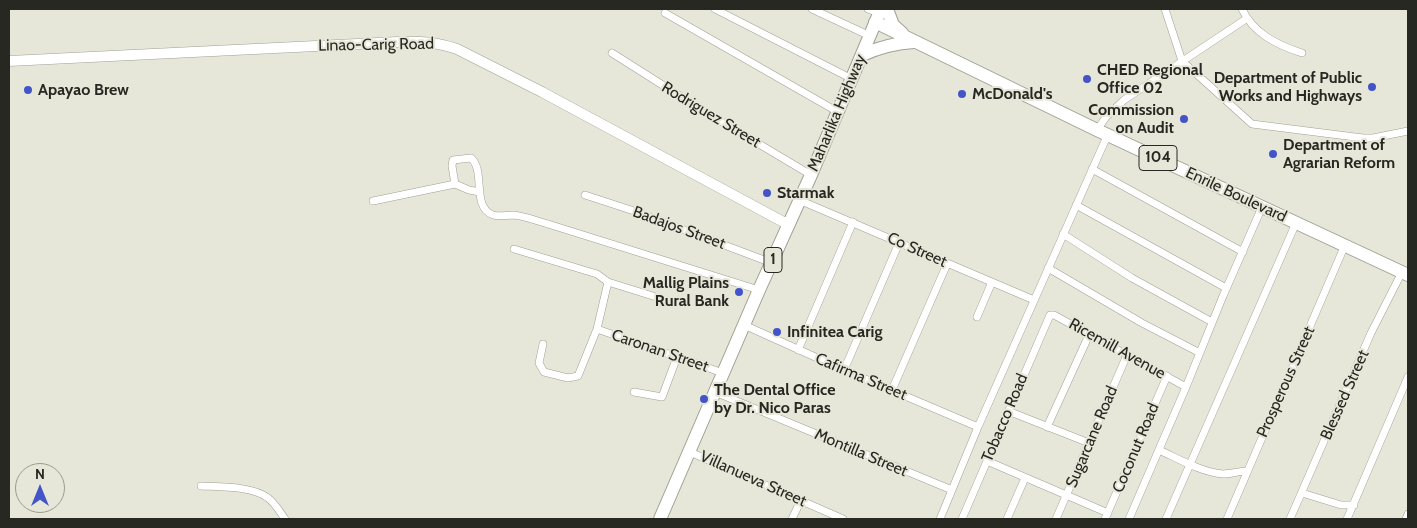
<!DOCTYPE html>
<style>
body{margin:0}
#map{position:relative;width:1417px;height:528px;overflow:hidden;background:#e6e7d8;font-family:Cabin,sans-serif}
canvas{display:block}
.frame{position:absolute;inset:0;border:10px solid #282822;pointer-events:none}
.north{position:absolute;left:15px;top:463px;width:50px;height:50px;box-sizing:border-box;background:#e6e7d8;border:1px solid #9a9b8f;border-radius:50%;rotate:0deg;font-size:14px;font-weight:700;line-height:20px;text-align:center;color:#282822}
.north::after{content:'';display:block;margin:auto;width:18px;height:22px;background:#4354c8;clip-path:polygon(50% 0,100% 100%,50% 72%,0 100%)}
</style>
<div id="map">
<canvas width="1417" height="528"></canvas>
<div class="frame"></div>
<div class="north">N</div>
</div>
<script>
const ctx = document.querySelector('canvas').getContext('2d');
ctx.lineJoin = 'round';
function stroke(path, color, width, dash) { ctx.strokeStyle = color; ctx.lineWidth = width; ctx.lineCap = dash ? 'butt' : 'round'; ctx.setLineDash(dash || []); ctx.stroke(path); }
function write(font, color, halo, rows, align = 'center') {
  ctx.font = font + ' Cabin,sans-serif'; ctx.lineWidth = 4; ctx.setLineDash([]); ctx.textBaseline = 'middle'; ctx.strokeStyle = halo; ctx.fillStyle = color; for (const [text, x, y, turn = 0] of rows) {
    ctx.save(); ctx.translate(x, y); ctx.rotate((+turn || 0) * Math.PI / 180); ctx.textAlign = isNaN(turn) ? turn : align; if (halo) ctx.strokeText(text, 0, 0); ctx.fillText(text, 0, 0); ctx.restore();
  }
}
const street = new Path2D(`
 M715 9 852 79
 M812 9 870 36
 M868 9 879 13
 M1165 9 1182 61 1252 124 1363 138H1373L1408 131
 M1242 9C1253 33 1277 45 1302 53
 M665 13 838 112
 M612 53 702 110 811 175
 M1097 130 1106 117 1124 100 1246 19
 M1092 169 1243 252
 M455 184 469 190 480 192
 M585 195 634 211 772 263
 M799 200 1034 300
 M373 201 455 184 452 166 453 160 471 158C486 171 471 207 493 215 499 217 507 215 513 215 525 216 537 221 548 224L759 290
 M1076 205 1226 288
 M1063 234 1132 278 1212 322
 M514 249 597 274 608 282 597 329 578 376 568 378 544 372 539 363 543 344
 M1048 268 1142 323 1200 353
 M608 282 672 302
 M977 317 992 282
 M744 325 844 370 978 427
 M597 329 723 373
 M798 350 853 222
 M844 370 899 243
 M892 390 947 264
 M634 392 662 397 677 357
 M715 392 952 490
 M1008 411 1089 443
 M1047 427 1089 335
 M1159 450C1179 459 1201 472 1223 474 1231 474 1239 471 1247 471
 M690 452 843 519
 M987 461 1108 513
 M201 486C220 487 253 486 268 498 275 503 280 512 285 519
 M1302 493 1341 505H1354
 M792 519 801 500
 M940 519 978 427 1108 134
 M962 519 1050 315H1054L1186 387
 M1007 519 1025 478
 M1056 519 1127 355
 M1105 519 1167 376
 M1129 519 1186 387 1223 296 1262 207
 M1166 519 1296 223
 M1227 519 1345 245
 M1290 519 1371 333 1402 272
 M1347 519 1408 377
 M1406 519 1408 514`);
const secondary = new Path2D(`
 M9 61 398 42C420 41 436 42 457 49L542 92 789 225`);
const highway = new Path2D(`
 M887 9 893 25 902 33
 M875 22 1097 130 1408 275
 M862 55C880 47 895 43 914 42
 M660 519 759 290 811 175 881 9`);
stroke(street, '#9fa193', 8);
stroke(secondary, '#9fa193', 11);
stroke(highway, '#9fa193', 14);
stroke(street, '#fff', 7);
stroke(secondary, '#fff', 10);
stroke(highway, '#fff', 12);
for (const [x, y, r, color] of [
 [1087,79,5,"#4354c8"],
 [1372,87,5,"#4354c8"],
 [28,90,5,"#4354c8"],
 [962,94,5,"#4354c8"],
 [1184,119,5,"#4354c8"],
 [1273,154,5,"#4354c8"],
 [767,193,5,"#4354c8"],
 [739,292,5,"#4354c8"],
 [777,332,5,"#4354c8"],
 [704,399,5,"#4354c8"]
]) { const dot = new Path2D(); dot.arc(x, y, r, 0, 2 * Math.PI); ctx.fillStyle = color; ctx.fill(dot); stroke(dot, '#e6e7d8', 2); }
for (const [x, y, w] of [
 [1158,158,38],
 [773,260,18]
]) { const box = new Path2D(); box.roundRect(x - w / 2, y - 12.5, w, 25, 4); ctx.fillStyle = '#e6e7d8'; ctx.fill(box); stroke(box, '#282822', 1); }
write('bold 15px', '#282822', null, [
 ["104",1158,158],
 ["1",773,260]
]);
write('16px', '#282822', '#e6e7d8', [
 ["Linao-Carig Road",376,45,-1],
 ["Maharlika Highway",837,113,-67],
 ["Rodriguez Street",711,115,31],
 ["Enrile Boulevard",1236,195,25],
 ["Badajos Street",679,228,20],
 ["Co Street",917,250,24],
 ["Ricemill Avenue",1117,349,29],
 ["Caronan Street",660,351,19],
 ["Cafirma Street",861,377,23],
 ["Prosperous Street",1286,382,-66],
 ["Blessed Street",1345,395,-66],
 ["Tobacco Road",1005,418,-67],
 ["Sugarcane Road",1092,437,-67],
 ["Coconut Road",1136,448,-67],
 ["Montilla Street",861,453,23],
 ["Villanueva Street",753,479,24]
]);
write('bold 16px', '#282822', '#e6e7d8', [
 ["CHED Regional",1097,70],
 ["Office 02",1097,88],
 ["Department of Public",1362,78,"right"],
 ["Works and Highways",1362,96,"right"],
 ["Apayao Brew",38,90],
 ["McDonald's",972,94],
 ["Commission",1174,110,"right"],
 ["on Audit",1174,128,"right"],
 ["Department of",1283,145],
 ["Agrarian Reform",1283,163],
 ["Starmak",777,193],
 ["Mallig Plains",729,283,"right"],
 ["Rural Bank",729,301,"right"],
 ["Infinitea Carig",787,332],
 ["The Dental Office",714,390],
 ["by Dr. Nico Paras",714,408]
], 'left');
</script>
